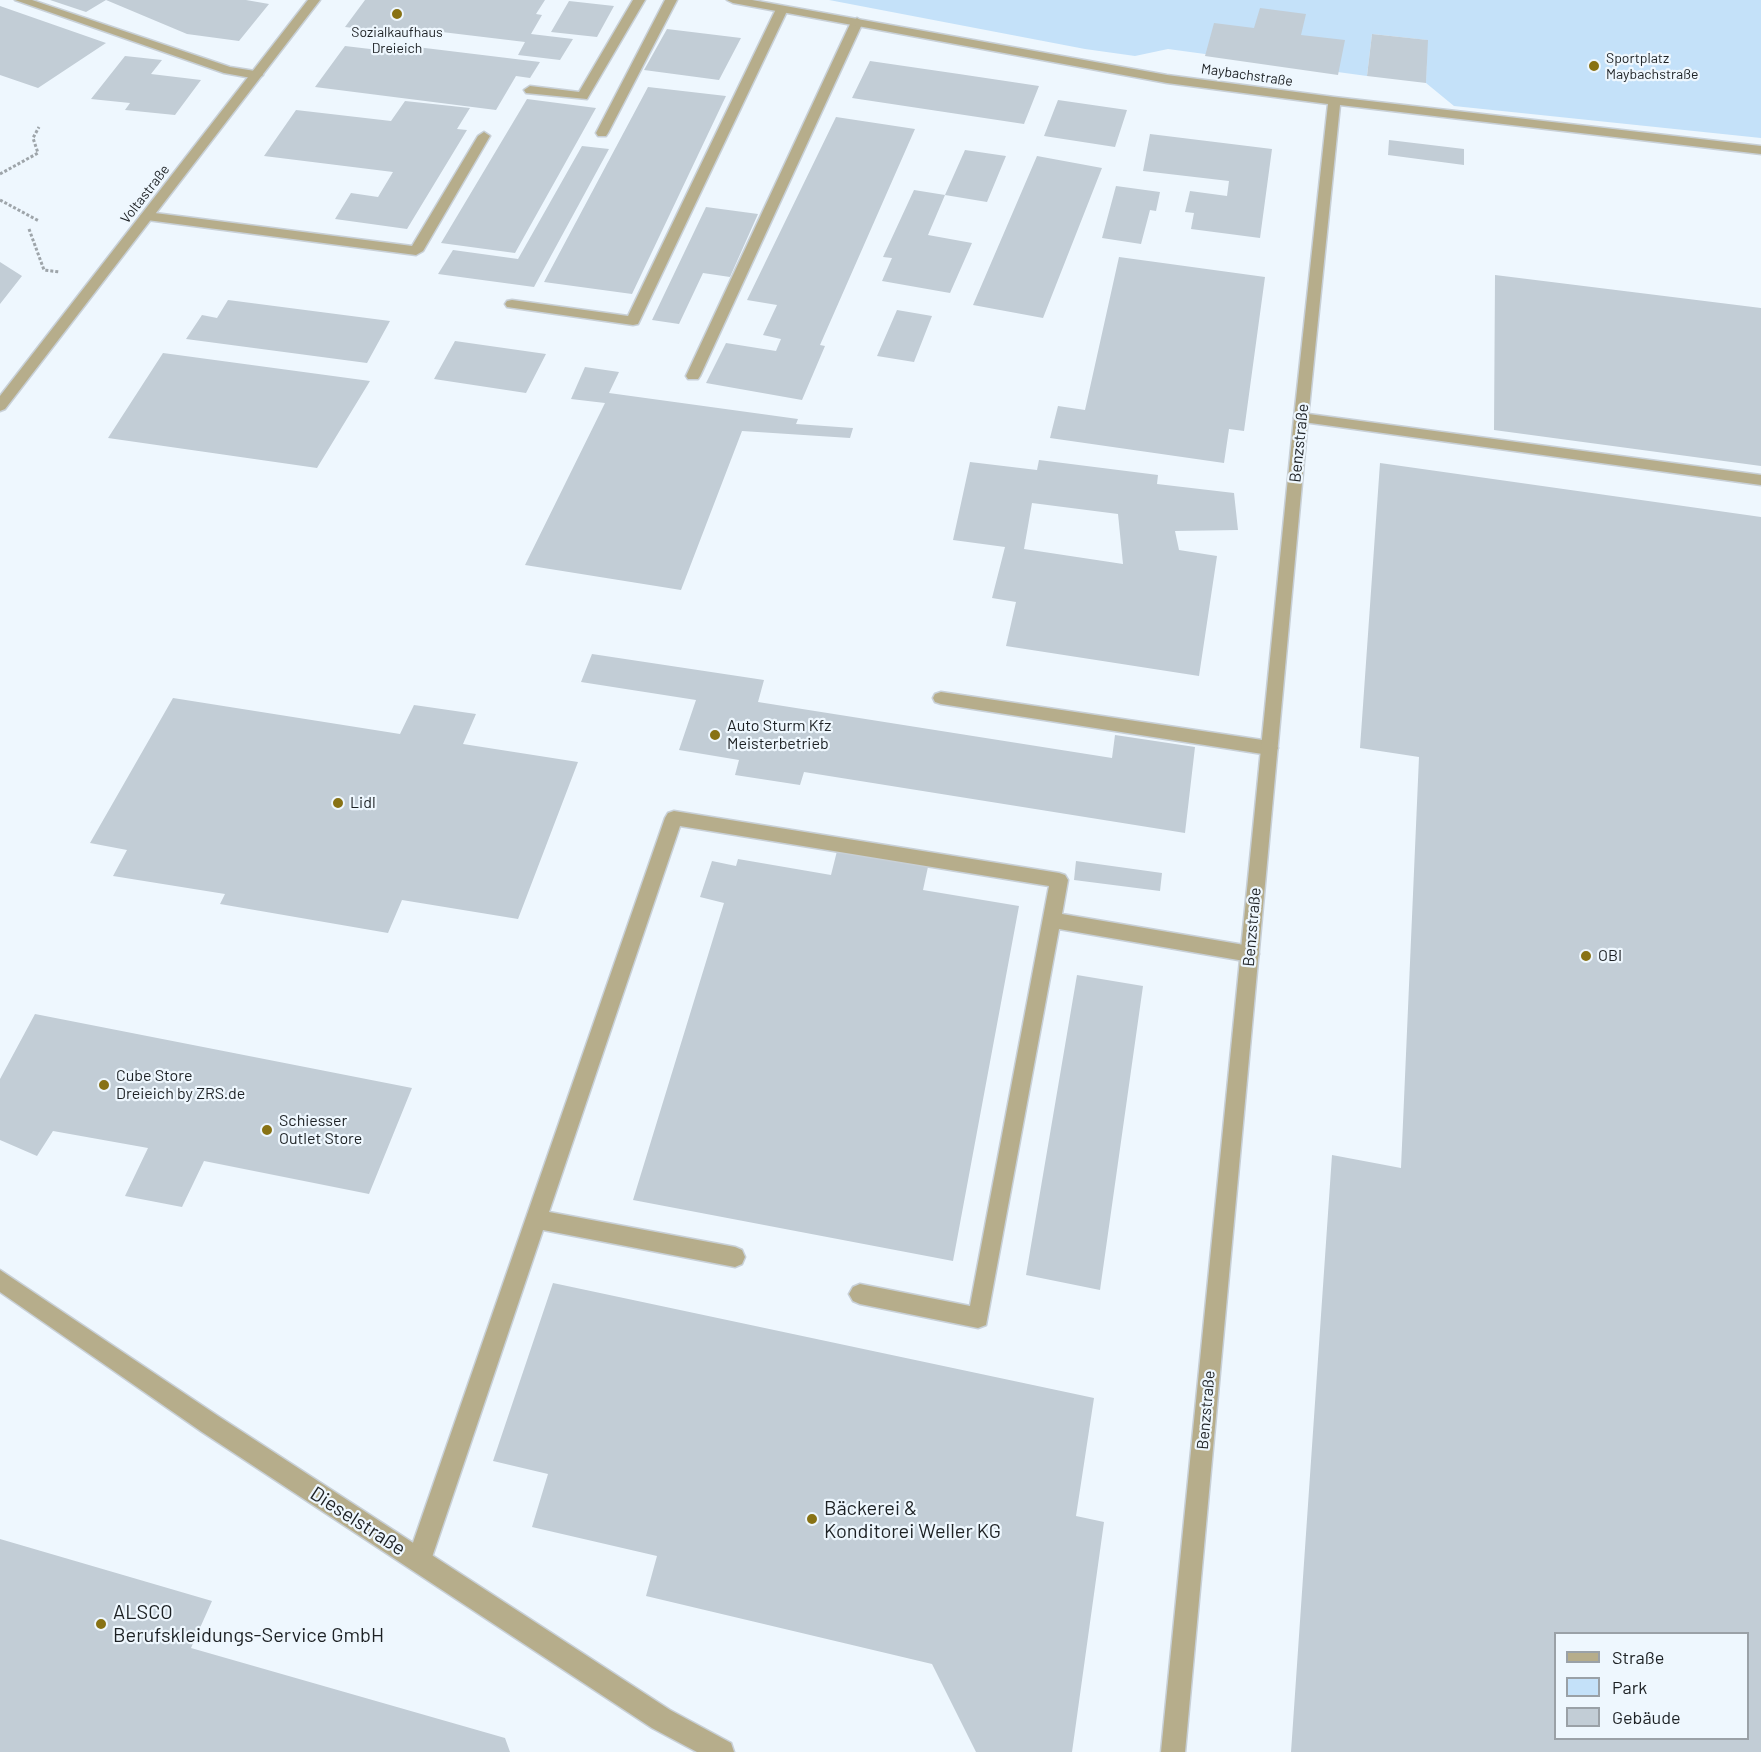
<!DOCTYPE html>
<meta charset="utf-8">
<style>
body{margin:0}
#map{position:relative;width:1761px;height:1752px;overflow:hidden;background:#eef7fe;font-family:Barlow,sans-serif}
canvas{display:block}
.legend{position:absolute;left:1554px;top:1632px;width:195px;height:108px;box-sizing:border-box;background:#eef7fe;border:2px solid #9aa1a7;margin:0;padding:8px 10px;list-style:none;font-size:18px;color:#1d2124}
.legend li{display:flex;align-items:center;gap:12px;height:30px}
.legend b{width:30px;border:2px solid #9aa1a7}
</style>
<div id="map">
<canvas width="1761" height="1752"></canvas>
<ul class="legend">
<li><b style="height:8px;background:#b6ad8b"></b>Straße</li>
<li><b style="height:16px;background:#c4e1f9"></b>Park</li>
<li><b style="height:16px;background:#c2cdd6"></b>Gebäude</li>
</ul>
</div>
<script>
const ctx = document.querySelector('canvas').getContext('2d');
ctx.lineJoin = 'round';
function paint(path, color) { ctx.fillStyle = color; ctx.fill(path, 'evenodd'); }
function stroke(path, color, width, dash) { ctx.strokeStyle = color; ctx.lineWidth = width; ctx.lineCap = dash ? 'butt' : 'round'; ctx.setLineDash(dash || []); ctx.stroke(path); }
function write(font, color, halo, rows, align = 'center') {
  ctx.font = font + ' Barlow,sans-serif'; ctx.lineWidth = 4.5; ctx.setLineDash([]); ctx.textBaseline = 'middle'; ctx.strokeStyle = halo; ctx.fillStyle = color; for (const [text, x, y, turn = 0] of rows) {
    ctx.save(); ctx.translate(x, y); ctx.rotate((+turn || 0) * Math.PI / 180); ctx.textAlign = isNaN(turn) ? turn : align; if (halo) ctx.strokeText(text, 0, 0); ctx.fillText(text, 0, 0); ctx.restore();
  }
}
paint(new Path2D(`
 M829 0H1761V138L1454 106 1426 83 1427 40 1372 34 1367 76 1168 49 1135 56 1085 49Z`), '#c4e1f9');
paint(new Path2D(`
 M50 0H246L269 4 239 41 187 34 106 0 86 12Z
 M365 0H545L536 14 542 15 531 34 573 39 560 60 518 55 525 42 417 29 412 35 345 27Z
 M569 1 614 6 597 37 551 32Z
 M0 6 106 43 38 88 0 75Z
 M1260 8 1306 14 1301 35 1345 40 1338 75 1205 56 1214 23 1254 28Z
 M667 29 741 38 719 80 644 70Z
 M1372 34 1428 40 1426 83 1367 76Z
 M392 44 540 62 530 78 516 76 496 110 315 87 345 46 387 51Z
 M125 56 162 60 151 74 201 80 175 115 125 110 130 103 91 99Z
 M870 61 959 74 1039 86 1024 124 852 98Z
 M648 87 726 96 632 294 544 282Z
 M527 99 596 108 515 253 441 243Z
 M1058 100 1127 110 1115 147 1044 136Z
 M405 101 470 108 457 129 467 130 407 229 335 219 351 193 378 197 393 172 264 156 296 110 391 121Z
 M836 117 915 129 820 345 825 346 802 400 706 383 726 343 776 351 781 339 763 335 777 305 747 300Z
 M1150 134 1272 149 1260 238 1191 229 1194 213 1185 212 1190 191 1227 196 1229 181 1143 171Z
 M1389 140 1464 149V165L1388 155Z
 M582 146 609 149 534 287 438 274 453 250 518 259Z
 M965 150 1006 156 987 202 945 195Z
 M1037 156 1102 168 1043 318 973 305Z
 M1116 186 1160 192 1156 211 1150 210 1141 244 1102 238Z
 M914 190 945 195 928 235 972 243 950 293 882 281 892 258 883 257Z
 M706 207 758 214 730 277 703 273 679 324 652 320Z
 M1119 257 1265 277 1244 431 1229 429 1224 463 1050 438 1058 406 1085 410Z
 M0 262 22 276 0 304Z
 M1495 275 1761 308V466L1494 430Z
 M228 300 390 321 367 363 186 339 202 315 217 318Z
 M897 310 932 316 914 362 877 356Z
 M455 341 546 354 526 393 434 379Z
 M163 353 370 381 317 468 108 438Z
 M585 367 619 372 609 393 798 419 796 424 853 428 850 438 742 431 681 590 525 565 605 403 571 399Z
 M1039 460 1158 475 1157 484 1234 493 1238 530 1175 531 1179 550 1217 556 1199 676 1006 646 1016 602 992 598 1005 547 953 540 970 462 1037 470ZM1032 503 1118 514 1123 564 1024 549Z
 M1380 463 1761 517V1752H1291L1332 1155 1401 1168 1419 757 1360 748ZM1556 1634H1748V1738H1556Z
 M592 654 764 680 758 702 1112 758 1115 735 1195 747 1185 833 804 772 800 785 735 775 739 760 679 750 696 700 581 682Z
 M173 698 400 734 414 705 476 714 463 744 578 762 518 919 402 900 388 933 220 904 225 894 113 876 127 850 90 843Z
 M838 847 929 862 923 890 1019 906 953 1261 633 1200 724 903 700 897 712 861 736 866 738 859 831 875Z
 M1076 861 1162 873 1160 891 1074 880Z
 M1077 975 1143 986 1100 1290 1026 1275Z
 M35 1014 412 1088 369 1194 204 1161 182 1207 125 1196 148 1148 53 1131 37 1156 0 1140V1079Z
 M553 1283 1094 1398 1076 1516 1104 1522 1072 1752H976L932 1664 646 1596 657 1556 532 1527 548 1474 493 1461Z
 M0 1539 212 1601 191 1648 505 1738 510 1752H0Z`), '#c2cdd6');
const lane = new Path2D(`
 M15 0H32L230 67 261 72 263 75 257 79 224 73Z
 M633 0H645L587 99 526 93 524 90 530 86 579 92Z
 M665 0H677L608 133 606 136H598L596 133Z
 M782 6 788 9 638 324 633 325 507 307 505 304 507 301 512 300 628 316 776 9Z
 M857 18 863 22 700 376 698 379H688L686 376 851 22Z
 M484 132 490 136 423 251 416 255 147 220 140 216 147 212 412 246 478 136Z
 M1301 413 1761 475V485L1296 421 1294 418Z
 M941 692 1269 741 1275 743 1278 748 1275 753 1269 755 941 704 935 702 933 698 935 694Z
 M674 811 1059 873 1065 875 1068 880 1062 914 1250 946 1257 948 1259 954 1257 960 1250 962 1059 929 986 1325 978 1328 860 1304 853 1301 849 1294 853 1287 860 1284 970 1306 1049 886 680 826 549 1212 735 1247 742 1250 745 1257 742 1264 735 1267 543 1230 431 1560 427 1568 419 1572 411 1568 407 1560 665 818 668 813Z`);
const street = new Path2D(`
 M308 0H320L5 409 0 411V396Z
 M727 0H752L1167 75 1334 97 1761 146V154L1340 105 1308 418 1185 1752H1161L1294 418 1328 104 1167 83 733 3Z
 M0 1270 218 1416 670 1710 731 1743 734 1752H697L652 1728 202 1432 0 1292Z`);
stroke(lane, '#c8d0d7', 3);
stroke(street, '#c8d0d7', 3);
stroke(new Path2D(`
 M0 174 38 153 33 138 39 127
 M0 200 39 221
 M29 229 44 270 60 272`), '#9ea5aa', 3, [3, 2]);
paint(lane, '#b6ad8b');
paint(street, '#b6ad8b');
for (const [x, y, r, color] of [
 [397,14,6,"#887214"],
 [1594,66,6,"#887214"],
 [715,735,6,"#887214"],
 [338,803,6,"#887214"],
 [1586,956,6,"#887214"],
 [104,1085,6,"#887214"],
 [267,1130,6,"#887214"],
 [812,1519,6,"#887214"],
 [101,1624,6,"#887214"]
]) { const dot = new Path2D(); dot.arc(x, y, r, 0, 2 * Math.PI); ctx.fillStyle = color; ctx.fill(dot); stroke(dot, '#eef7fe', 2); }
write('14px', '#1d2124', '#eef7fe', [
 ["Sozialkaufhaus",397,32],
 ["Dreieich",397,48],
 ["Sportplatz",1606,58,"left"],
 ["Maybachstraße",1606,74,"left"]
]);
write('14px', '#1d2124', '#eef7fe', [
 ["Maybachstraße",1247,75,8],
 ["Voltastraße",145,194,-52]
]);
write('16px', '#1d2124', '#eef7fe', [
 ["Benzstraße",1299,443,-84],
 ["Benzstraße",1252,927,-85],
 ["Benzstraße",1206,1410,-85]
]);
write('16px', '#1d2124', '#eef7fe', [
 ["Auto Sturm Kfz",727,726],
 ["Meisterbetrieb",727,744],
 ["Lidl",350,803],
 ["OBI",1598,956],
 ["Cube Store",116,1076],
 ["Dreieich by ZRS.de",116,1094],
 ["Schiesser",279,1121],
 ["Outlet Store",279,1139]
], 'left');
write('20px', '#1d2124', '#eef7fe', [
 ["Bäckerei &",824,1508],
 ["Konditorei Weller KG",824,1531],
 ["ALSCO",113,1612],
 ["Berufskleidungs-Service GmbH",113,1635]
], 'left');
write('20px', '#1d2124', '#eef7fe', [
 ["Dieselstraße",358,1521,33]
]);
</script>
